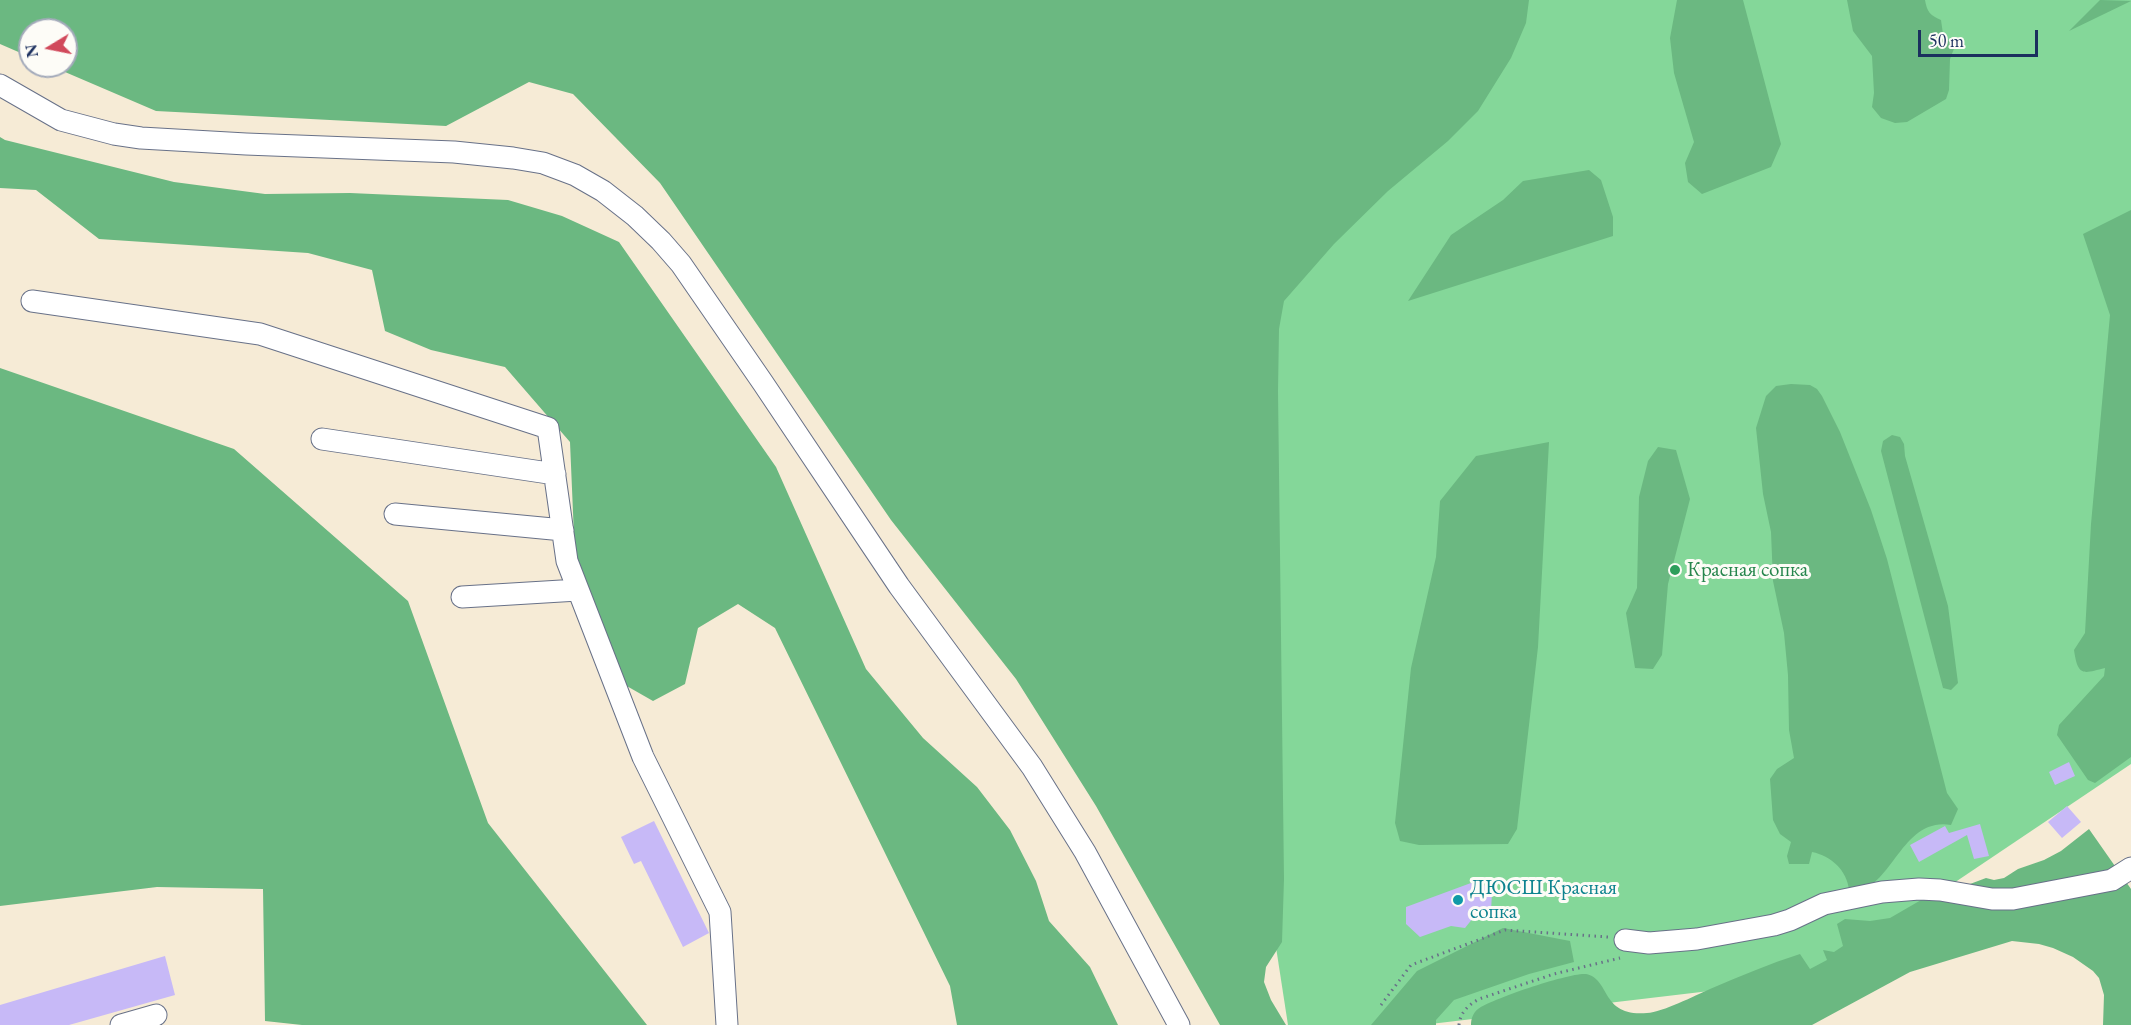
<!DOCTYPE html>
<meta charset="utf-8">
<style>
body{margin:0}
#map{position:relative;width:2131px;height:1025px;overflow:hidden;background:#f6ebd6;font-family:"EB Garamond",serif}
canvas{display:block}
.north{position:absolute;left:18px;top:18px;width:60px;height:60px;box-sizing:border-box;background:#fdfcf7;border:2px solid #a3aaba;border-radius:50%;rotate:260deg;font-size:16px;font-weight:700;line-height:24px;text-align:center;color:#1b2f5e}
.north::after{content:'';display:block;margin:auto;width:21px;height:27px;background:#d1495b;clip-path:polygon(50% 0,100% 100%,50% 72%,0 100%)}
.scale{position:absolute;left:1918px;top:30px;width:120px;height:27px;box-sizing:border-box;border:3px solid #1b2f5e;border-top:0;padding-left:8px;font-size:18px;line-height:21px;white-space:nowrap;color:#1b2f5e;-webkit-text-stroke:4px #fdfcf7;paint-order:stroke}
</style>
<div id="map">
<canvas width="2131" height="1025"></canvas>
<div class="north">N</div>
<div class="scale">50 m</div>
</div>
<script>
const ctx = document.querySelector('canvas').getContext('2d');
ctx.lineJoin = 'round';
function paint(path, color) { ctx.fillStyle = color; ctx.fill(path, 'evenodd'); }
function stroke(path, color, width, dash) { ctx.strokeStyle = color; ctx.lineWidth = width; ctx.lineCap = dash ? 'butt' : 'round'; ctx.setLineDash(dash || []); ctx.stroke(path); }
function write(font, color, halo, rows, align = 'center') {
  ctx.font = font + ' "EB Garamond",serif'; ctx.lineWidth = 6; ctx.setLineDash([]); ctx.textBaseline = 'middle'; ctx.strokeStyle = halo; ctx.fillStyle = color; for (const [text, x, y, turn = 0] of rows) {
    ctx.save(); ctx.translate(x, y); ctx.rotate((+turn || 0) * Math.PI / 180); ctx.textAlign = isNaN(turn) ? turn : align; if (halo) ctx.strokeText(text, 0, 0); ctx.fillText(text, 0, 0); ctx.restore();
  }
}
paint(new Path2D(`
 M1470 0H2131V764L1811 979 1422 1025H1288L1188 376Z`), '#84d799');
paint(new Path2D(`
 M0 0H1529L1526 23 1511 58 1478 111 1448 141 1388 191 1334 244 1284 301 1279 329 1278 391 1284 879 1282 942 1266 967 1264 982 1271 1000 1286 1025H1220L1096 806 1016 679 891 520 660 183 573 94 529 82 446 126 156 111 51 66H66V30H30V57L0 44Z
 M1677 0H1743L1781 144 1771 167 1702 194 1688 182 1685 163 1694 142 1674 73 1670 38Z
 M1847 0H1925C1927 12 1930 15 1941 20L1943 34 1955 46 1950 59 1949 90 1946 99 1907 122 1895 123 1881 118 1872 107 1874 93 1872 56 1853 31Z
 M2100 0 2131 1 2069 31Z
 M0 137 5 140 174 182 265 194 350 193 508 200 562 216 619 242 776 467 866 669 923 738 977 787 1010 830 1036 881 1049 921 1090 967 1118 1025H957L950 986 775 628 738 604 698 628 685 684 653 701 618 681 575 559 570 442 505 367 431 350 385 331 372 270 308 253 99 239 36 190 0 188Z
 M1589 170 1601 180 1613 217V236L1408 301 1451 235 1503 200 1523 181Z
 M2131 210V757L2095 783 2088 780 2057 735 2059 725 2104 676 2105 668C2084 673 2078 678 2074 650L2085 633 2091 524 2110 315 2083 234Z
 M0 368 234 449 408 601 488 823 647 1025H302L265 1021 263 889 157 887 0 906Z
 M1791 384 1810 385 1817 389 1822 396 1840 432 1871 510 1887 559 1947 793 1958 809 1951 825C1899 816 1891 897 1849 890 1847 870 1831 856 1812 852L1809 864H1789L1787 856 1791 842 1780 834 1773 820 1770 779 1777 769 1794 758 1789 730 1788 675 1784 633 1773 581 1771 532 1763 494 1756 428 1766 396 1776 386Z
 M1892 435 1900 437 1904 444 1905 456 1948 606 1958 683 1951 690 1943 688 1881 451 1883 441Z
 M1549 442 1538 647 1517 829 1508 844 1419 845 1400 841 1395 823 1411 668 1436 557 1440 501 1476 456Z
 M1658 447 1676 450 1690 499 1668 584 1662 655 1653 669 1635 668 1626 613 1637 588 1639 497 1648 461Z
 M2089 829 2131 889V1025H2103L2104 995 2099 978 2093 971 2073 957 2053 948 2039 944 2012 941 1910 972 1812 1025H1471C1471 1019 1473 1013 1478 1009 1491 999 1571 972 1586 974 1611 979 1600 1017 1647 1013 1663 1012 1694 996 1710 989 1740 976 1769 964 1800 954L1810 969 1827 960 1823 950 1834 952 1843 946 1837 924 1845 919 1870 921 1890 918 1928 896 1968 887 1970 884 1986 878 1994 880 2004 878 2018 869 2044 860 2061 851Z
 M1503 928 1570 941 1574 962 1529 974 1454 1000 1436 1020V1025H1371L1417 971Z`), '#6bb881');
paint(new Path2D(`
 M2069 762 2075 776 2055 785 2049 772Z
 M2067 806 2081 822 2062 838 2048 822Z
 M654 821 709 933 683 947 641 861 634 864 621 837Z
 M1980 824 1989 856 1974 859 1967 835 1919 862 1910 845 1945 826 1949 833Z
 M1479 880 1492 893 1491 911 1473 918 1465 928 1451 926 1420 937 1406 924V907Z
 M165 956 175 995 69 1025H0V1005Z`), '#c7b9f7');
const minor = new Path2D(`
 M0 85 61 120 114 134 141 138 246 144 454 152 513 158 543 163 575 175 603 191 635 216 661 241 681 264 763 383 899 586 1032 767 1085 852 1179 1025
 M32 301 260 334 548 428 567 561 643 757 720 912 727 1025
 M322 439 555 474
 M395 514 563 530
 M462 597 578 590
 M1625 940 1649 943 1697 939 1774 925 1790 920 1824 904 1882 892 1919 889 1940 890 1992 899H2013L2112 880 2131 868
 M121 1025 156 1015`);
stroke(minor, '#687188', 23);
stroke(new Path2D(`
 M1381 1005 1411 965 1505 930 1608 937
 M1459 1025C1460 1013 1468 1005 1479 999L1554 974 1620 958`), '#687188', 3, [1.5, 4.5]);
stroke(minor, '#fff', 21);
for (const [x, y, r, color] of [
 [1675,570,6,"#2e9e5b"],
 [1458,900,6,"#0f9aa8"]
]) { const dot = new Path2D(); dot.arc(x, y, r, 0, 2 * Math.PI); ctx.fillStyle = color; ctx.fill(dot); stroke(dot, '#fdfcf7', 2); }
write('21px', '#27864d', '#fdfcf7', [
 ["Красная сопка",1687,570]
], 'left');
write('21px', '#0d838f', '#fdfcf7', [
 ["ДЮСШ Красная",1470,888],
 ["сопка",1470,912]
], 'left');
</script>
